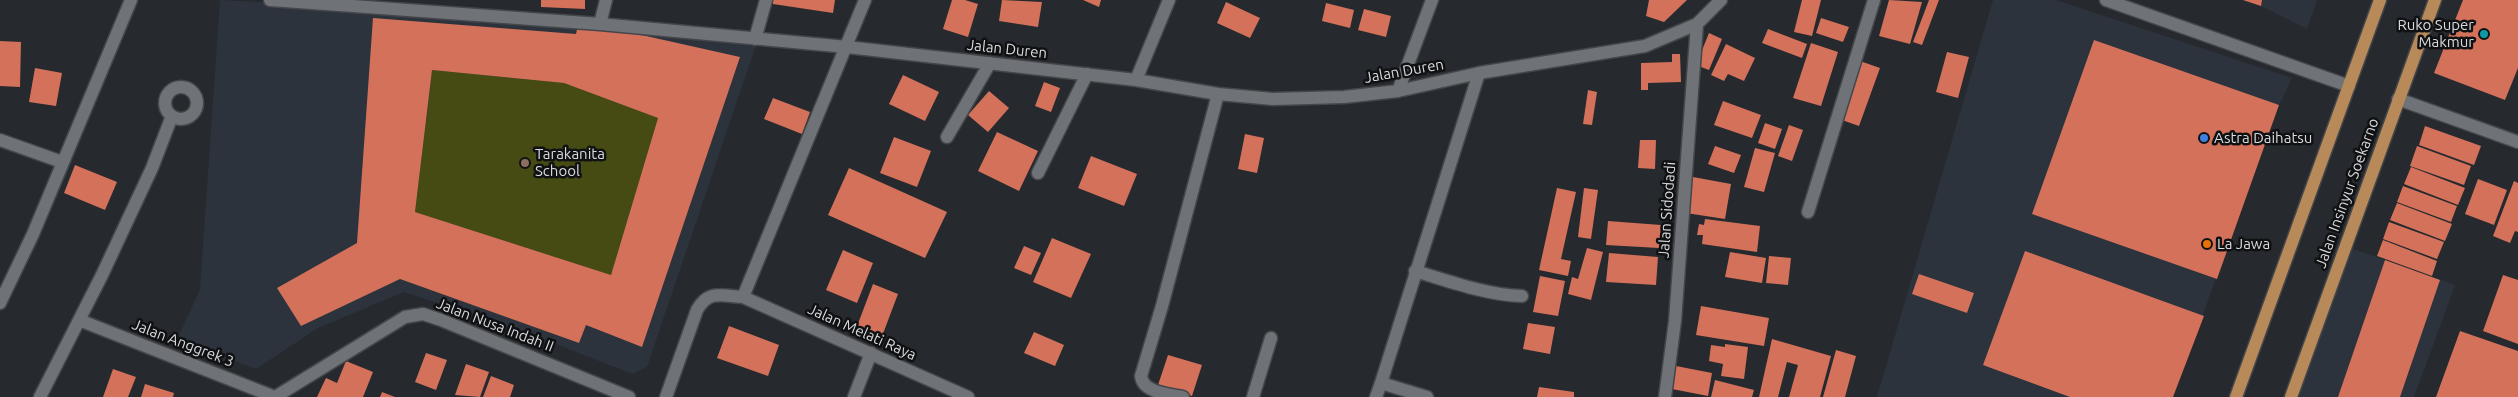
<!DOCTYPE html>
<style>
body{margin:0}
canvas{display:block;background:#26292d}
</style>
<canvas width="2518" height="397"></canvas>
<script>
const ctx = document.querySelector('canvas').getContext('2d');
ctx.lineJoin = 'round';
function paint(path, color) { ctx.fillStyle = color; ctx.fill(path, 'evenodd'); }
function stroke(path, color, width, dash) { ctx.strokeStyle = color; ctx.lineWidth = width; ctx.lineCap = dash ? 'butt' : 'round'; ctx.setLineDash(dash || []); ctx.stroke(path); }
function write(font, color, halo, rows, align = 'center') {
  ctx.font = font + ' Ubuntu,sans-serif'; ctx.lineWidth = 5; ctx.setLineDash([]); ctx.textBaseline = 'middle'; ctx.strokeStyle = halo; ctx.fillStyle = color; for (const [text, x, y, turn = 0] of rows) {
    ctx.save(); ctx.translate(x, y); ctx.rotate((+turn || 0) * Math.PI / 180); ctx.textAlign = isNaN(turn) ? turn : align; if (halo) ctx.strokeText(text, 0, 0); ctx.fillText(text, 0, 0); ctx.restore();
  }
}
paint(new Path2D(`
 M220 0 571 18 758 39 647 367 632 374 541 338 404 292 318 328 256 369 177 340 200 289Z
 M1993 0H2056L2292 78 2279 105 2173 397H1877Z
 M2242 0H2317L2307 29 2261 6Z
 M2348 247 2455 285 2414 397H2293Z`), '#2c333c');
paint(new Path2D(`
 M432 70 564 83 658 118 611 275 415 212Z`), '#454b12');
paint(new Path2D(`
 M541 0H585V9L541 7Z
 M773 0H835L833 13 773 4Z
 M952 0H965L978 4 968 37 943 29Z
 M1002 0 1042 2 1038 27 999 21Z
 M1083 0H1101L1099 7Z
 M1649 0H1687L1664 22 1646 16Z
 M1802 0H1821L1812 36 1794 32Z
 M1889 0 1922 2 1910 44 1879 36Z
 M1929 0H1939L1922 45 1913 42Z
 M2243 0H2262L2261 6Z
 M2463 0H2518V68L2505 100 2434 73Z
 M1226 2 1260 18 1250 38 1217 23Z
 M1326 3 1354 10 1350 28 1322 21Z
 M1364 9 1391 16 1386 37 1358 30Z
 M373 18 576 34 579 21 740 57 642 347 586 325 579 343 400 279 301 326 277 288 357 243ZM432 70 564 83 658 118 611 275 415 212Z
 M1821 18 1849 27 1843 42 1816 33Z
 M1768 29 1807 44 1802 58 1762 43Z
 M1709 33 1722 39 1709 70 1696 65Z
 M2094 40 2279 105 2217 279 2032 214Z
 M0 41 21 42 20 87 0 86Z
 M1811 43 1838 52 1821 106 1793 98Z
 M1726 44 1755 58 1744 81 1728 74 1724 81 1711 75Z
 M1947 52 1969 57 1958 98 1936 92Z
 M1672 54H1680L1681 82 1648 83V90H1641V63L1672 62Z
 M1860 61 1880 68 1859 126 1839 119Z
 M35 68 62 73 56 106 29 102Z
 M903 75 939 92 925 121 889 104Z
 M1044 82 1060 88 1051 112 1035 106Z
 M1588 90 1597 92 1592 125 1583 124Z
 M989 91 1009 108 988 132 968 115Z
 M773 98 810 112 802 134 764 119Z
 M1723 101 1761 115 1752 138 1714 125Z
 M1765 123 1782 129 1775 149 1758 143Z
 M1789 125 1803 130 1792 161 1778 156Z
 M2425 126 2481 146 2474 165 2419 145Z
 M997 132 1038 151 1019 191 978 171Z
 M1245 134 1264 138 1257 173 1238 169Z
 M894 137 931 151 917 187 880 173Z
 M1640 140H1656L1655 169 1638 168Z
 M1715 146 1741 155 1734 173 1708 164Z
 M2417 146 2471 166 2464 185 2410 166Z
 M1755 148 1775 153 1764 192 1744 187Z
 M1091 156 1137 174 1124 206 1078 188Z
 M75 165 117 182 105 210 64 193Z
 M2411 167 2465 188 2458 205 2404 184Z
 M849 168 947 212 925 258 828 215Z
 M1693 177 1731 184 1725 219 1686 213Z
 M2478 179 2507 190 2494 225 2465 214Z
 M2514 181 2518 183V232L2515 231 2510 243 2493 236Z
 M2403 186 2457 206 2451 222 2397 202Z
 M1557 188 1576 192 1561 259 1571 261 1568 276 1539 270Z
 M1584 188 1598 190 1591 239 1578 237Z
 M2397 203 2452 224 2445 241 2390 220Z
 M1705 219 1760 226 1757 252 1702 244 1703 235H1697L1699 224 1704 225Z
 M1608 221 1661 225 1659 248 1606 245Z
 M2389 222 2444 242 2437 259 2383 239Z
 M1052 238 1091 254 1071 298 1033 282Z
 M2383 240 2437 261 2432 276 2377 256Z
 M1024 246 1041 253 1031 275 1014 268Z
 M1587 248 1603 252 1591 300 1568 294 1572 277 1578 279Z
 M843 250 873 263 857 303 826 290Z
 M2025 251 2204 316 2173 397H2070L1983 365Z
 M1730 252 1766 258 1762 283 1725 277Z
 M1609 253 1658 257 1656 285 1606 282Z
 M1769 256 1791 258 1788 285 1766 283Z
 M2385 260 2440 280 2400 397H2338Z
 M1919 274 1974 293 1967 313 1912 294Z
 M2503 275 2518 280V344L2483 331Z
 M1540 276 1565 281 1558 316 1533 312Z
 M873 284 898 294 881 339 856 329Z
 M1701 306 1769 318 1764 346 1696 335Z
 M1528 323 1555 327 1550 354 1523 349Z
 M729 326 779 345 768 376 717 358Z
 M2460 331 2518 351V397H2436Z
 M1034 332 1064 345 1055 366 1024 353Z
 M1772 339 1831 356 1820 397H1789L1798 365 1787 362 1778 397H1759Z
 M1725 344 1748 347 1744 379 1721 376 1723 364 1709 361 1711 345 1725 347Z
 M1836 350 1856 356 1845 397H1823Z
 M426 353 447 360 436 390 415 382Z
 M1168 355 1202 365 1192 396 1158 385Z
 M346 361 373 372 363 397H317L326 378 337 383Z
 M466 364 489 372 480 397 455 395Z
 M1676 366 1712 373 1708 396 1672 389Z
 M113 369 136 377 128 397H103Z
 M491 376 514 385 510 397H483Z
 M1715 380 1754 390 1752 397H1711Z
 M145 384 174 393 173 397H141Z
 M1539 387 1574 392V397H1537Z
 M382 392 395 397H380Z`), '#d3715a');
const street = new Path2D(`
 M270 0 600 24 847 47 1136 80 1218 94 1273 99 1344 97 1398 91 1479 73 1645 46 1697 24 1721 0
 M2106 0 2349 86
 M600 24 606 0
 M755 39 766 0
 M1136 80 1169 0
 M165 103a16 16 0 1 1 32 0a16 16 0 1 1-32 0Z
 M1398 91 1432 0
 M2398 99 2518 142
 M947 137 990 63
 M0 140 62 162
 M1038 173 1087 74
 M1808 212 1874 0
 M1415 271C1449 281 1486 295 1522 296
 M743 297 865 0
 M0 303 33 234 131 0
 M79 320 275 397
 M40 397 102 275 152 168 172 116
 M275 397 405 317 423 314 441 320 629 397
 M666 397 697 310C709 289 722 296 743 297L968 397
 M854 397 871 353
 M1183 397C1169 394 1143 393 1141 376L1162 306 1218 94
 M1253 397 1271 338
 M1376 397 1381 383
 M1427 397 1381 383 1479 73
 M1665 397 1675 321 1697 24`);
const primary = new Path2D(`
 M2236 397 2380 0
 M2291 397 2435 0`);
stroke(street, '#44464a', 15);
stroke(primary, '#44464a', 15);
stroke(street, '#6f7378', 12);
stroke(primary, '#b88a5a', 12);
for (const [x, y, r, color] of [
 [2484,34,5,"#0f9aa8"],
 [2204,138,5,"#3f7fe0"],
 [525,163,5,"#8d6e63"],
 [2207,244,5,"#e8710a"]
]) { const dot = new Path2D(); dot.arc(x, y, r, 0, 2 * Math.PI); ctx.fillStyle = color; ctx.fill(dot); stroke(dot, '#101113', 2); }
write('15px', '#d9dbde', '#101113', [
 ["Ruko Super",2474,25,"right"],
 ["Makmur",2474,42,"right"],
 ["Astra Daihatsu",2214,138],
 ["Tarakanita",535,154],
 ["School",535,171],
 ["La Jawa",2217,244]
], 'left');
write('15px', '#d9dbde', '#101113', [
 ["Jalan Duren",1007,49,6],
 ["Jalan Duren",1404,71,-10],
 ["Jalan Insinyur Soekarno",2347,193,-70],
 ["Jalan Sidodadi",1667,210,-86],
 ["Jalan Nusa Indah II",495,325,21],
 ["Jalan Melati Raya",862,332,24],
 ["Jalan Anggrek 3",183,343,21]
]);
</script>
